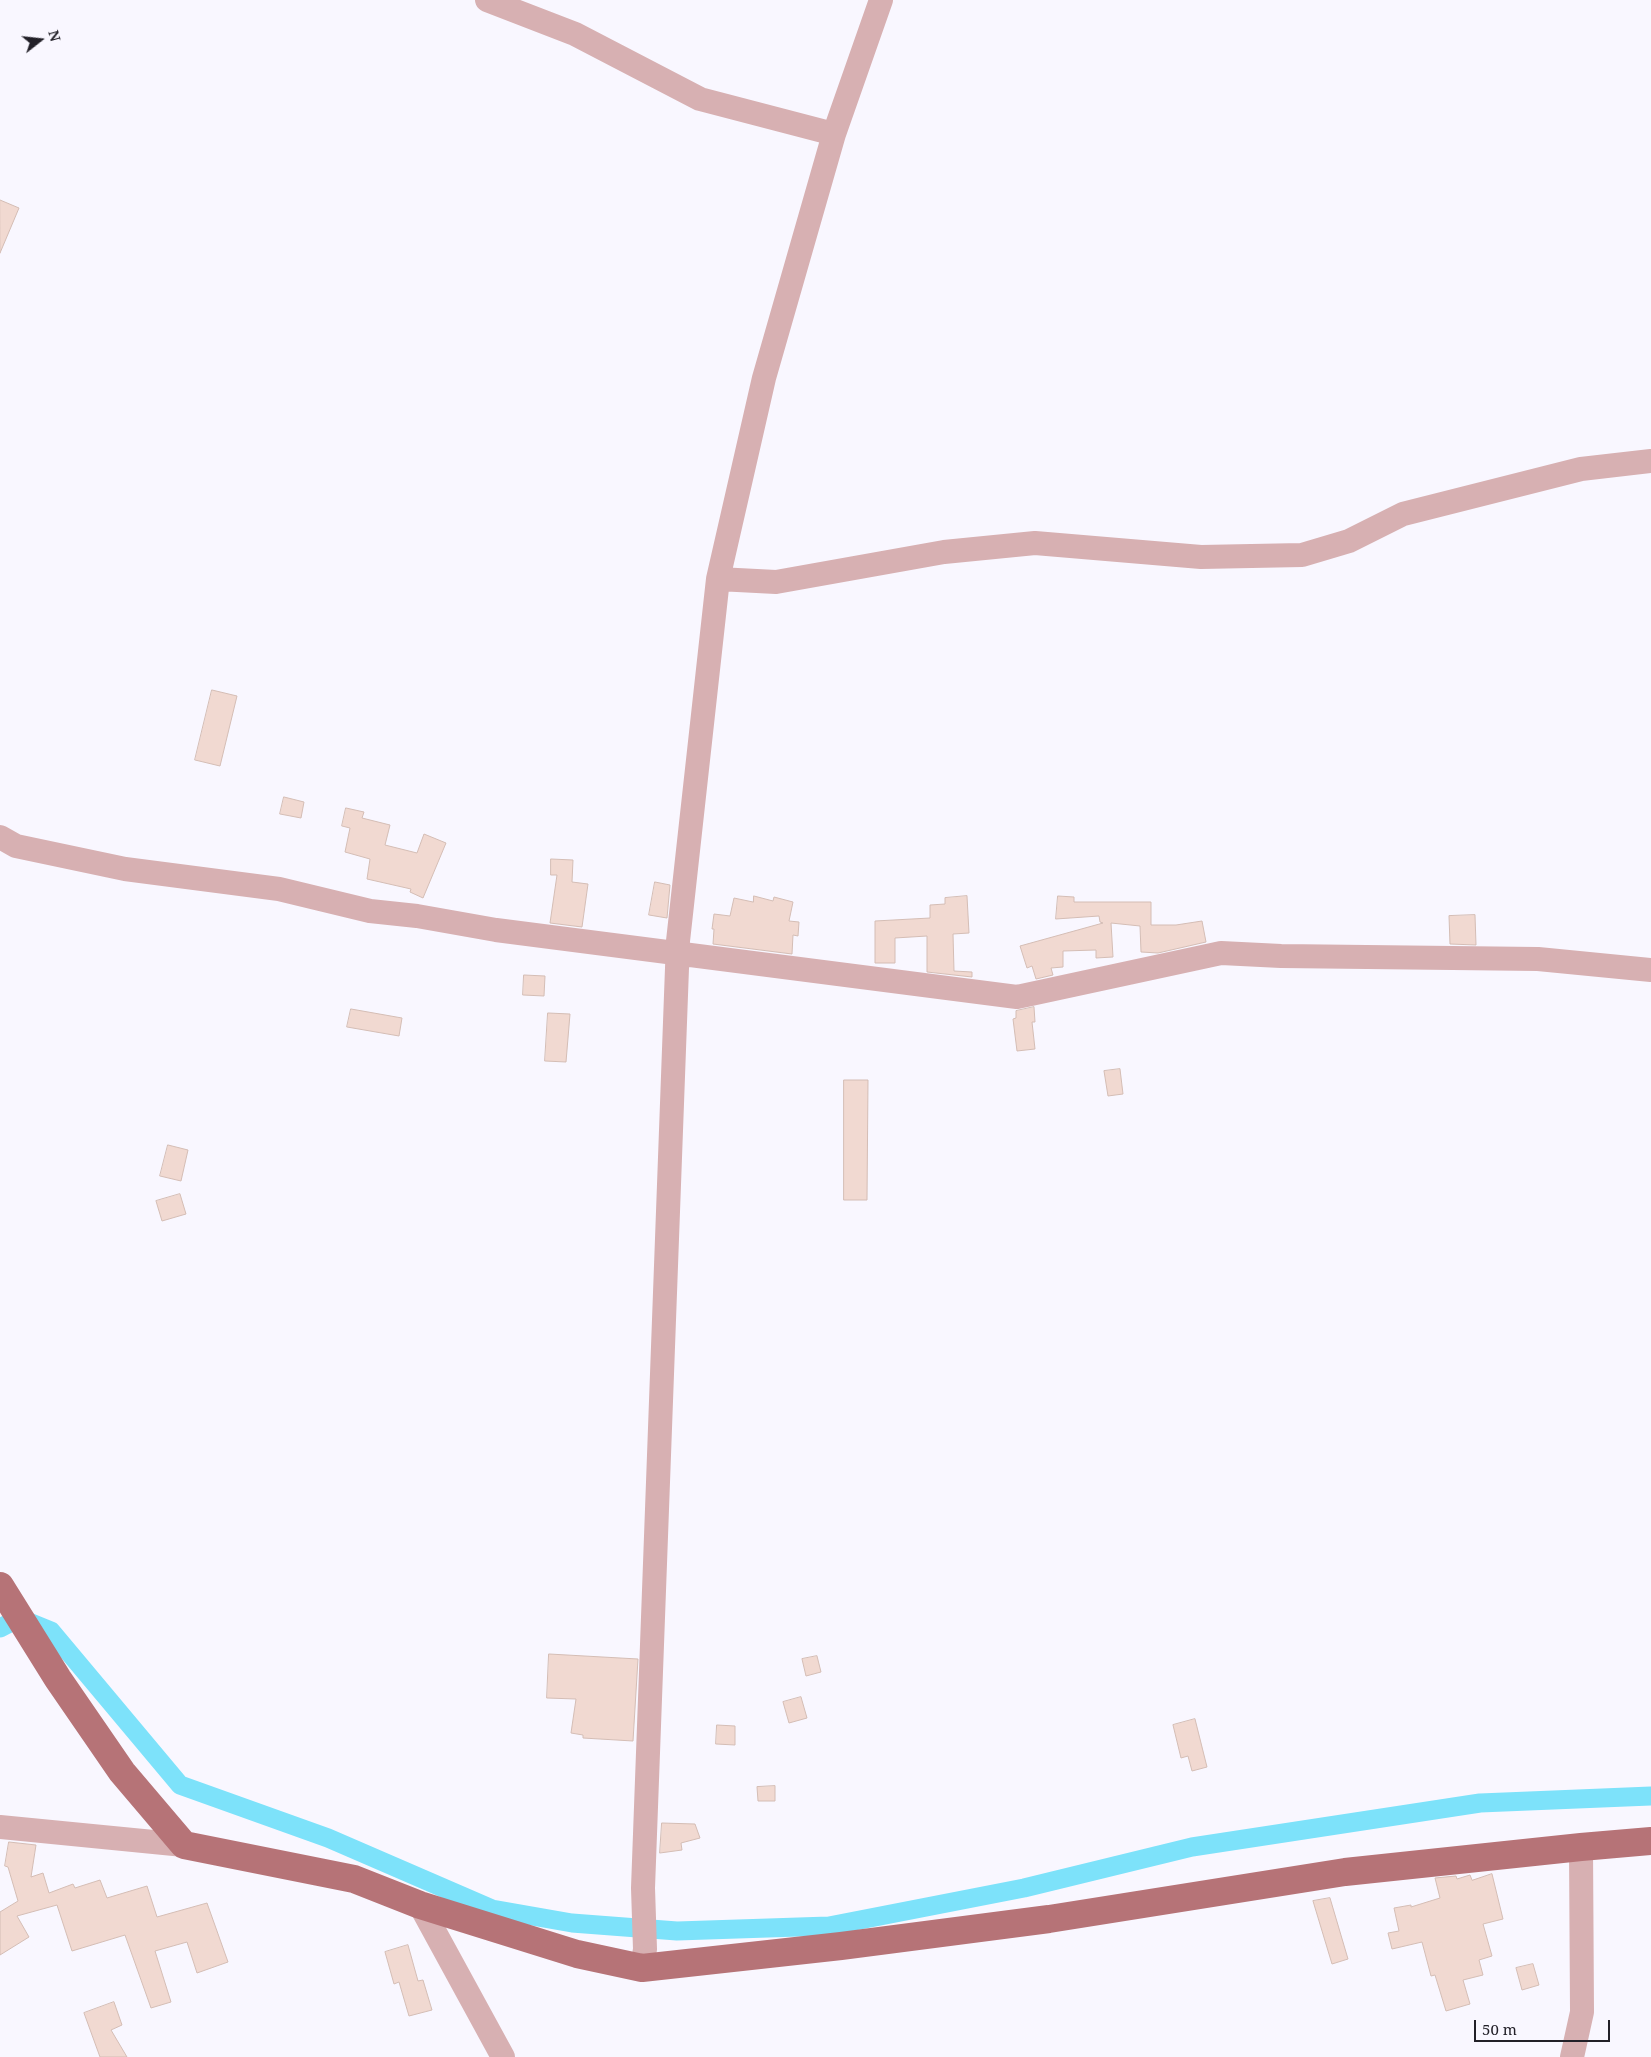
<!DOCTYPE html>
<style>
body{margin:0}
#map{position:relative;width:1651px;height:2057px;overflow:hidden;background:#f9f7ff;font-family:"Noto Serif",serif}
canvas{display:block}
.north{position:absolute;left:15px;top:15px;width:50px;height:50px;-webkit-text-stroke:4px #f9f7ff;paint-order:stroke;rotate:74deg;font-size:14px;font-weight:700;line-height:20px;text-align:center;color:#222028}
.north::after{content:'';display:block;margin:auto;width:18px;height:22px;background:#222028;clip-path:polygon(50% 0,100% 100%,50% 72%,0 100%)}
.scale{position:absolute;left:1474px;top:2020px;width:136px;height:22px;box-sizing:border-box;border:2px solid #222028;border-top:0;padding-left:6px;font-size:15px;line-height:18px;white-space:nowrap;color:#222028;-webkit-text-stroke:4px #f9f7ff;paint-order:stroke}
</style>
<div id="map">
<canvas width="1651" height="2057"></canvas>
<div class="north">N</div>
<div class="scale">50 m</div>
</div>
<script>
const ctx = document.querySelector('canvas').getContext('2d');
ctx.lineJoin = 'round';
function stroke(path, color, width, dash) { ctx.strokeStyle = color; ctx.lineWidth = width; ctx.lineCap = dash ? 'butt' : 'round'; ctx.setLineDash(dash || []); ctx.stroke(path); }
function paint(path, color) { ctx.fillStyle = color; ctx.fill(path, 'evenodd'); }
stroke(new Path2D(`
 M0 1628 19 1618 51 1631 180 1785 328 1838 492 1909 572 1923 677 1931 829 1926 1024 1888 1192 1847 1480 1803 1651 1796`), '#7de2fa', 19);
const building = new Path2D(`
 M0 200 19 208 0 253Z
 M212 690 237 696 220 766 195 760Z
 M284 797 304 802 301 818 280 814Z
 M346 808 364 812 362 818 390 825 385 845 417 853 424 834 446 843 423 898 410 892 411 889 367 879 370 859 345 852 350 828 342 826Z
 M551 859 573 860 572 882 588 884 582 927 550 923 557 875H551Z
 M655 882 670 885 667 918 649 915Z
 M754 896 773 901 774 897 793 902 789 921 799 922 798 936 793 935 792 954 713 944 714 929H712L714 914 730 916 734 898 753 902Z
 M967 896 969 933 953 934 954 971 972 972V977L927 972V936L895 938V963H875V921L930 918V905L945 904V898Z
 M1058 896 1074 897V902H1151V925H1176L1202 921 1206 942 1158 953 1141 952 1140 926 1111 923 1113 957 1096 958V950L1063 951V967L1051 968 1053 975 1036 979 1032 966 1027 968 1020 946 1103 923 1100 922 1099 916 1056 919Z
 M1475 915 1476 945 1450 944 1449 916Z
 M524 975 545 976 544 996 523 995Z
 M1034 1007 1035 1022H1032L1035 1049 1017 1051 1013 1019 1016 1018V1011Z
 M351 1009 402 1018 399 1036 347 1027Z
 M548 1013 570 1014 566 1062 545 1061Z
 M1120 1069 1123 1094 1108 1096 1104 1071Z
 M844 1080H868L867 1200H844Z
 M168 1145 188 1150 181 1181 160 1176Z
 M180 1194 186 1214 162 1221 156 1201Z
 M549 1654 638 1659 633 1741 583 1738V1735L571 1733 576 1699 547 1698Z
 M817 1656 821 1672 806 1676 802 1659Z
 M801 1697 807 1718 789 1723 783 1702Z
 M1195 1719 1207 1767 1192 1771 1188 1756 1181 1758 1173 1725Z
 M717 1725 735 1726V1745L716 1744Z
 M775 1786V1801H758L757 1787Z
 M662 1823 695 1824 700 1838 681 1843 682 1850 660 1853Z
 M9 1842 36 1845 31 1877 43 1873 49 1893 73 1884 75 1888 100 1880 107 1898 147 1886 157 1917 207 1903 228 1962 197 1973 187 1942 155 1951 171 2002 151 2008 125 1935 72 1951 57 1905 17 1916 29 1937 0 1955V1912L18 1901 8 1867 5 1866Z
 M1492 1874 1503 1919 1483 1924 1492 1956 1479 1960 1483 1975 1463 1980 1470 2004 1446 2011 1435 1975 1431 1976 1422 1942 1392 1949 1388 1933 1399 1931 1394 1908 1411 1905V1907L1440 1898 1435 1878 1456 1876 1457 1879 1470 1875 1472 1880Z
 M1330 1898 1348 1959 1332 1964 1313 1901Z
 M408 1945 418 1981 423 1980 432 2010 409 2016 399 1982 394 1984 385 1952Z
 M1533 1964 1539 1985 1522 1990 1516 1968Z
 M114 2002 122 2025 111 2030 127 2057H100L84 2013Z`);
paint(building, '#f1d9d1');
stroke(building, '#d4bdb5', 1);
stroke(new Path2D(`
 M487 0 575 34 700 99 834 134
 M718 579 776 582 944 552 1035 543 1201 557 1302 555 1349 541 1403 514 1581 469 1651 461
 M0 837 16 846 125 869 279 889 370 911 417 916 496 930 1017 997 1221 953 1281 956 1538 959 1651 970
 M0 1827 184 1845
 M420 1905 503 2057
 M642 1968 645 1949 643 1888 678 941 718 579 764 378 834 134 881 0
 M1572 2057 1582 2012 1581 1847`), '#d7b0b2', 24);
stroke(new Path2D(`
 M0 1586 58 1679 122 1772 184 1845 354 1879 420 1905 577 1954 642 1968 841 1946 1049 1919 1345 1872 1581 1847 1651 1841`), '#b67377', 28);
</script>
